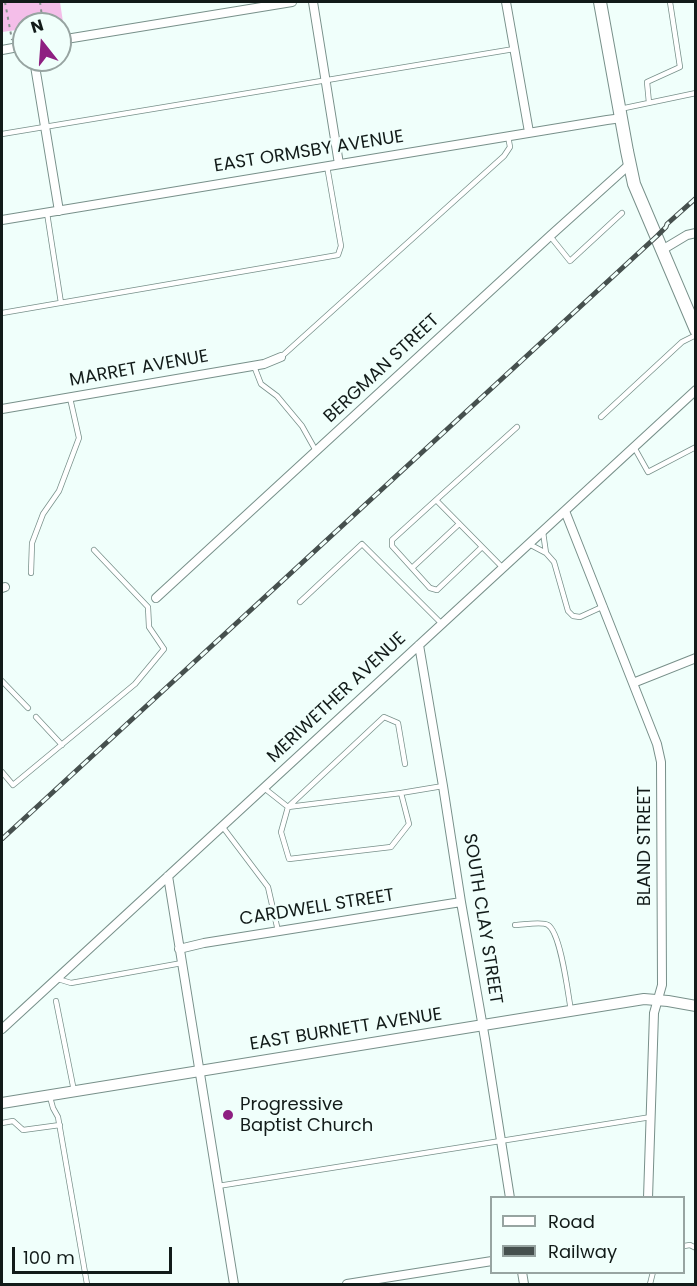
<!DOCTYPE html>
<style>
body{margin:0}
#map{position:relative;width:697px;height:1286px;overflow:hidden;background:#f0fffb;font-family:Poppins,sans-serif}
canvas{display:block}
.frame{position:absolute;inset:0;border:3px solid #121b19;pointer-events:none}
.legend{position:absolute;left:490px;top:1196px;width:195px;height:78px;box-sizing:border-box;background:#f0fffb;border:2px solid #97a4a1;margin:0;padding:8px 10px;list-style:none;font-size:18px;color:#121b19}
.legend li{display:flex;align-items:center;gap:12px;height:30px}
.legend b{width:30px;border:2px solid #97a4a1}
.north{position:absolute;left:12px;top:12px;width:60px;height:60px;box-sizing:border-box;background:#f0fffb;border:2px solid #97a4a1;border-radius:50%;rotate:343deg;font-size:16px;font-weight:700;line-height:24px;text-align:center;color:#121b19}
.north::after{content:'';display:block;margin:auto;width:21px;height:27px;background:#8e1f81;clip-path:polygon(50% 0,100% 100%,50% 72%,0 100%)}
.scale{position:absolute;left:12px;top:1247px;width:160px;height:27px;box-sizing:border-box;border:3px solid #121b19;border-top:0;padding-left:8px;font-size:18px;line-height:21px;white-space:nowrap;color:#121b19;-webkit-text-stroke:4px #f0fffb;paint-order:stroke}
</style>
<div id="map">
<canvas width="697" height="1286"></canvas>
<div class="frame"></div>
<ul class="legend">
<li><b style="height:8px;background:#fff"></b>Road</li>
<li><b style="height:8px;background:#46504e"></b>Railway</li>
</ul>
<div class="north">N</div>
<div class="scale">100 m</div>
</div>
<script>
const ctx = document.querySelector('canvas').getContext('2d');
ctx.lineJoin = 'round';
function paint(path, color) { ctx.fillStyle = color; ctx.fill(path, 'evenodd'); }
function stroke(path, color, width, dash) { ctx.strokeStyle = color; ctx.lineWidth = width; ctx.lineCap = dash ? 'butt' : 'round'; ctx.setLineDash(dash || []); ctx.stroke(path); }
function write(font, color, halo, rows, align = 'center') {
  ctx.font = font + ' Poppins,sans-serif'; ctx.lineWidth = 4.5; ctx.setLineDash([]); ctx.textBaseline = 'middle'; ctx.strokeStyle = halo; ctx.fillStyle = color; for (const [text, x, y, turn = 0] of rows) {
    ctx.save(); ctx.translate(x, y); ctx.rotate((+turn || 0) * Math.PI / 180); ctx.textAlign = isNaN(turn) ? turn : align; if (halo) ctx.strokeText(text, 0, 0); ctx.fillText(text, 0, 0); ctx.restore();
  }
}
paint(new Path2D(`
 M2 2H60L63 22 52 24H24V29L2 32Z`), '#f4bee9');
const service = new Path2D(`
 M649 103 647 82 680 67 670 2
 M620 109 696 93
 M2 134 514 49
 M47 213 61 303
 M550 236 570 261 622 213
 M2 313 338 255 341 246 327 166
 M281 357 504 156 510 147 508 136
 M254 366 261 384 277 396 302 426 316 451
 M601 417 682 342 696 335
 M634 447 648 472 696 447
 M436 500 517 427
 M543 532 546 553
 M529 544 546 553 554 562 568 611 573 616 580 617 604 606
 M482 547 437 590 430 588 392 546V540L436 500 503 568
 M412 568 459 524
 M31 573 32 543 43 514 59 491 79 438 70 398
 M300 602 362 544 442 624
 M2 681 28 708
 M36 717 62 745
 M2 772 13 785 135 684 164 649 149 627 148 607 94 550
 M264 788 288 807 401 793 443 786
 M401 793 409 824 391 847 289 859 281 832 288 807 384 717 398 723 405 764
 M222 826 268 887 278 931
 M515 925C523 925 542 921 548 925 561 933 568 994 571 1011
 M58 979 71 983 182 963
 M56 1001 74 1091
 M50 1097 53 1108 58 1117 87 1284
 M2 1123 13 1121 23 1130 60 1125
 M218 1186 651 1117
 M684 1246 690 1245 696 1248
 M650 1284 653 1272`);
const minor = new Path2D(`
 M313 2 339 164
 M506 2 529 132
 M60 40 292 2
 M2 50 24 46
 M34 60 59 211
 M2 220 607 120 622 118
 M662 250 687 235 696 233
 M2 409 264 364 281 357
 M565 511 657 744 661 762 662 985 654 1013 648 1198
 M2 588 5 587
 M156 598 550 236 630 164
 M419 645 443 786 461 902 485 1039 510 1198
 M633 683 696 658
 M168 876 234 1284
 M179 949 204 943 461 902
 M2 1029 696 390
 M522 1272 524 1284
 M347 1284 492 1261`);
const tertiary = new Path2D(`
 M2 1103 644 999 668 1001 696 1006`);
const secondary = new Path2D(`
 M600 2 627 151 634 184 696 330`);
stroke(service, '#78908a', 6);
stroke(minor, '#78908a', 10);
stroke(tertiary, '#78908a', 12);
stroke(secondary, '#78908a', 14);
stroke(new Path2D(`
 M5 2 12 40
 M40 2 43 24`), '#879390', 2, [3, 4.5]);
stroke(service, '#fff', 4.5);
stroke(minor, '#fff', 8);
stroke(tertiary, '#fff', 10);
stroke(secondary, '#fff', 12);
const rail = new Path2D(`
 M2 839 657 236 666 227 667 224 696 198`);
stroke(rail, '#46504e', 5);
stroke(rail, '#f0fffb', 3, [9]);
for (const [x, y, r, color] of [
 [228,1115,6,"#8e1f81"]
]) { const dot = new Path2D(); dot.arc(x, y, r, 0, 2 * Math.PI); ctx.fillStyle = color; ctx.fill(dot); stroke(dot, '#f0fffb', 2); }
write('18px', '#121b19', '#f0fffb', [
 ["EAST ORMSBY AVENUE",309,152,-9],
 ["MARRET AVENUE",139,369,-10],
 ["BERGMAN STREET",382,369,-43],
 ["MERIWETHER AVENUE",337,698,-43],
 ["BLAND STREET",645,846,-90],
 ["CARDWELL STREET",317,908,-9],
 ["SOUTH CLAY STREET",482,919,81],
 ["EAST BURNETT AVENUE",346,1030,-9]
]);
write('18px', '#121b19', '#f0fffb', [
 ["Progressive",240,1105],
 ["Baptist Church",240,1126]
], 'left');
</script>
